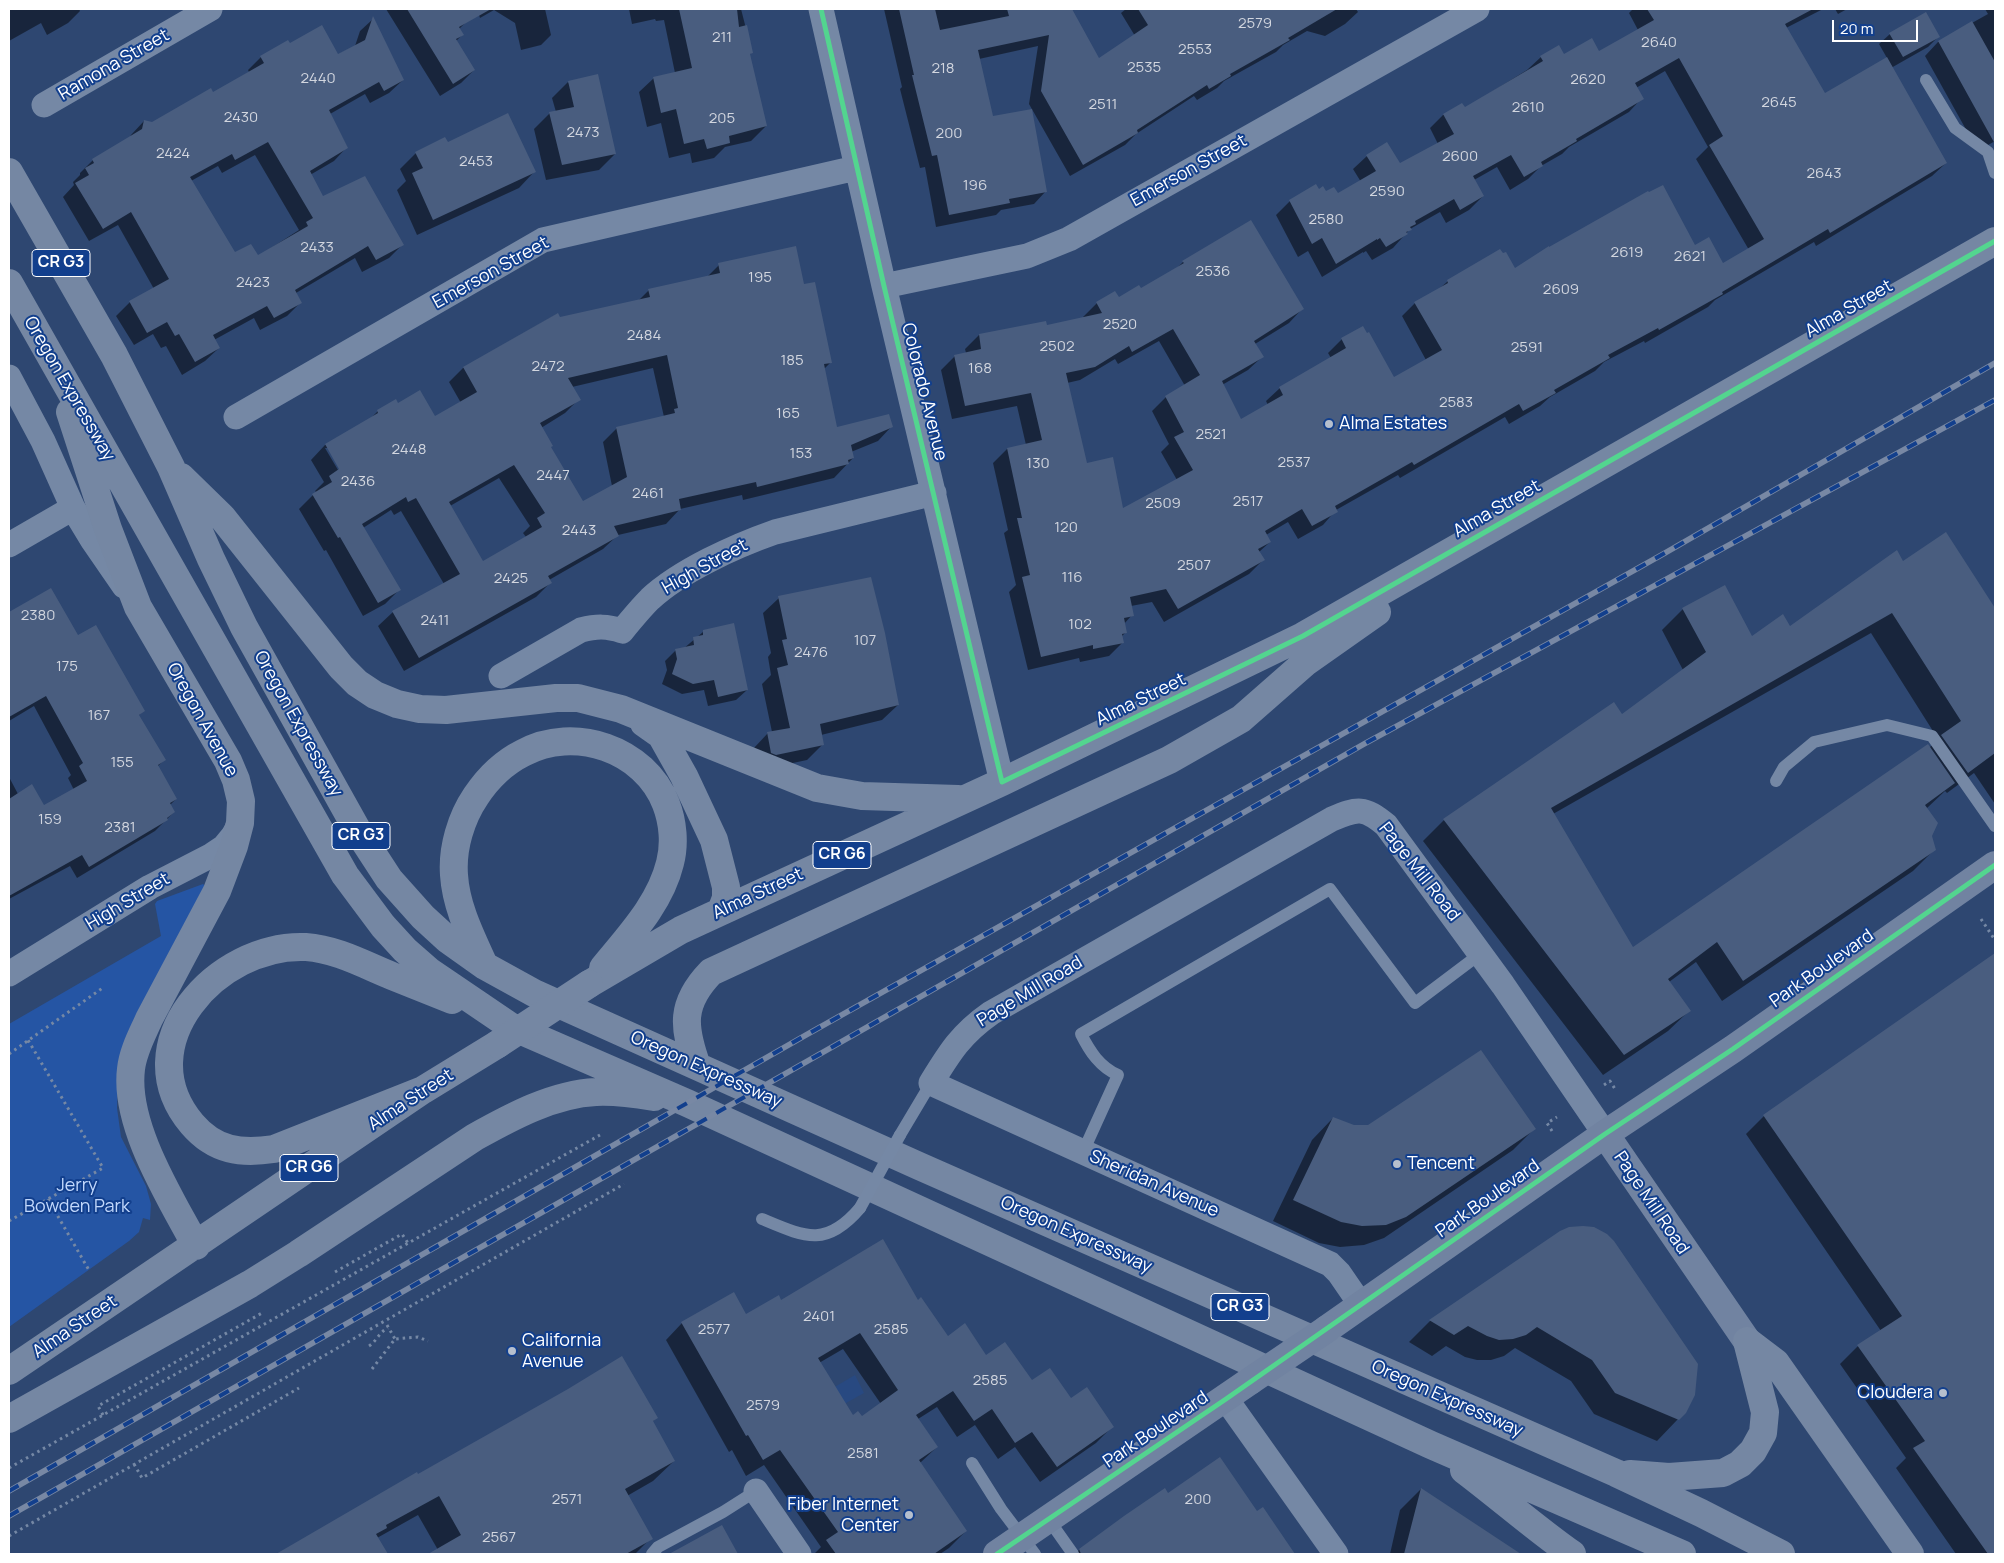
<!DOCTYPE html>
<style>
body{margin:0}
#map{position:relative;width:2004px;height:1563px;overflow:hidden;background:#2e4771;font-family:Manrope,sans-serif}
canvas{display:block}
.frame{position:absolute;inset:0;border:10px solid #fff;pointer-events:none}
.scale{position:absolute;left:1832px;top:20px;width:86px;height:22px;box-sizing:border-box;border:2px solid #fff;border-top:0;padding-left:6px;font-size:15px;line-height:18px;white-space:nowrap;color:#fff;-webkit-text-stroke:4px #123f8d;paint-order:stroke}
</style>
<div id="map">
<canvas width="2004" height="1563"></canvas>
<div class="frame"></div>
<div class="scale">20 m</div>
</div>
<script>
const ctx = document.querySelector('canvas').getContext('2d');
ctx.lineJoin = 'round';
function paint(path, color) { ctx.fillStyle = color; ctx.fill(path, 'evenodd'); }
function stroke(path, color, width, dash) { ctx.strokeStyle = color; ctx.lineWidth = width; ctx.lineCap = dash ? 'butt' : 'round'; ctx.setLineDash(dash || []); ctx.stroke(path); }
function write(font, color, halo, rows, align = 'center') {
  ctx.font = font + ' Manrope,sans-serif'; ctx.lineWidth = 4; ctx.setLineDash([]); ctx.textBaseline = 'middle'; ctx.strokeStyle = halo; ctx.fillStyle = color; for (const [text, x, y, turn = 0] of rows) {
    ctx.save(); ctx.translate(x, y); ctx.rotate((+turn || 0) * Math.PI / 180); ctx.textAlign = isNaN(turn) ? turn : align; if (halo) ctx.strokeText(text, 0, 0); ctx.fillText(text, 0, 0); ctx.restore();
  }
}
paint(new Path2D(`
 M203 884 205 886 118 1073 117 1108 121 1137 146 1186 151 1204 150 1220 143 1218 139 1232 129 1241 9 1327V1024L161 936 155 904 157 901Z`), '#2555a4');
paint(new Path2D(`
 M855 1375 864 1393 830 1412 821 1395Z`), '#284981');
paint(new Path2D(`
 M9 9H79L80 11 68 23 47 35 41 23 9 41Z
 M386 9H457L465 23 459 29 462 35 456 41 474 70 461 83 440 96Z
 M477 9H545L551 35 541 45 521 50 515 23 494 10 480 18Z
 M629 9H741L752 52 749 55 766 126 751 141 725 147 714 158 692 163 690 153 669 158 661 123 647 127 639 92 654 78 675 73 664 20 656 21 655 19 632 24Z
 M884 9H1045L1048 22 1053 17 1070 9 1098 60 1135 36 1121 13 1126 9H1356L1358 12 1345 24 1325 36 1307 31 1283 45 1276 52 1224 81 1217 88 1197 100 1194 96 1136 134 1125 145 1070 176 1029 104 1038 46 979 59 992 118 1046 191 1034 204 1001 210 996 215 936 227 925 167 920 168 900 89 902 87Z
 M1633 9H1823L1786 28 1825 95 1887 58 1879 44 1890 34 1938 37 1928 47 1891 68 1946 163 1932 176 1816 246 1814 242 1715 300 1708 307 1645 343 1644 341 1604 362 1595 371 1550 397 1540 406 1509 424 1505 417 1400 478 1398 475 1336 510 1323 525 1298 539 1288 522 1266 535 1270 542 1259 552 1263 560 1249 574 1164 622 1152 602 1131 606 1132 615 1124 624 1126 632 1121 637 1122 643 1109 656 1080 662 1079 658 1028 670 1009 592 1016 585 1004 533 1008 530 993 463 1007 449 1026 445 1017 406 952 419 941 370 955 356 966 353 965 349 979 335 1045 323 1046 327 1084 319 1083 317 1097 303 1119 299 1140 290 1175 270 1183 262 1302 309 1289 323 1255 344 1262 357 1248 370 1222 385 1241 421 1268 405 1266 401 1280 388 1331 358 1328 353 1342 339 1394 379 1426 360 1402 316 1415 303 1439 289 1448 281 1514 269 1695 247 1723 265 1749 250 1696 159 1708 147 1665 71 1636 88 1642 98 1629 112 1569 147 1562 154 1541 166 1528 179 1510 190 1497 167 1474 180 1483 196 1469 210 1446 223 1440 212 1410 229 1393 248 1372 260 1366 251 1363 253V252L1322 277 1308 251 1298 257 1276 215 1290 201 1316 186 1319 191 1338 195 1361 182 1353 169 1367 156 1400 165 1438 144 1430 128 1443 115 1462 105 1464 109 1527 70 1541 57 1599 52 1638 30 1629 13ZM1159 341 1185 386 1166 397 1152 411 1169 444 1161 452 1177 480 1122 510 1086 464 1067 383 1080 380 1115 359 1118 364Z
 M1835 9H1847L1838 14Z
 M1985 9H1995V141L1978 151 1925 56 1938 42 1988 14Z
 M373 19 403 80 389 93 370 103 365 94 330 114 347 147 334 161 310 175 323 198 402 245 389 258 362 272 355 258 296 293 301 302 287 316 260 330 254 318 214 340 219 348 205 361 182 375 166 346 161 348 153 334 134 345 116 316 130 302 154 289 118 225 89 241 63 197 74 185 73 182 80 175V173L93 160 130 137 131 135 144 121 152 123 213 94 249 72 248 70 261 57 290 45 337 55 355 46 360 31ZM255 155 299 230 257 257 235 254 191 181 218 166 222 173Z
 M568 82 615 154 599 170 546 180 534 129 550 113 556 112 552 98Z
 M447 144 534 172 519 188 417 235 397 190 406 181 400 169 416 153Z
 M719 265 803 286 831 362 824 369 836 429 892 426 878 441 851 452 853 458 834 478 743 500 742 495 680 509 666 524 618 535 603 549 549 580 550 583 536 597 404 671 378 626 393 612 444 584 401 511 394 515 391 510 363 528 399 590 385 604 363 616 326 550 324 551 299 509 316 492 315 491 324 482 311 460 325 445 370 419 378 411 398 405 434 418 461 403 449 382 463 368 557 314 559 318 638 301 649 290 706 278ZM653 368 664 417 617 428 603 442 612 486 582 503 550 447 541 428 565 413 579 399 572 387ZM325 448H328L344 474 341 475ZM499 478 530 526 523 533 526 537 482 563 450 506Z
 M1946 533 1995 610V804L1974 773 1947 793 1945 791 1926 809 1934 850 1913 871 1722 1001 1696 962 1669 982 1689 1011 1668 1031 1603 1075 1423 841 1444 820 1613 704 1622 715 1683 670 1662 630 1683 609 1752 638 1790 628 1903 562ZM1871 633 1938 739 1929 748 1633 949 1553 814Z
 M51 590 77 637 143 711 138 716 164 760 157 767 176 799 170 805 174 812 155 831 77 878 70 866 9 899V777L18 794 44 807 74 790 68 778 71 775 34 706 9 721V614Z
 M779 598 898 705 882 720 821 735 822 745 807 760 760 770 753 749 768 733 772 732 762 684 771 675 768 657 771 653 763 613Z
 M703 632 747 690 736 700 708 706 704 690 682 694 662 684 667 670 665 661 676 650 683 649Z
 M1992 957 1995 962V1554H1956L1896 1468 1906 1458 1840 1364 1858 1346 1881 1331 1746 1134 1764 1116Z
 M1333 1118 1354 1127 1534 1129 1513 1150 1384 1238 1364 1245 1340 1247 1319 1243 1273 1221 1312 1140Z
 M1560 1232 1678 1419 1657 1441 1594 1414 1571 1381 1515 1348 1504 1356 1491 1360H1477L1465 1357 1446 1346 1432 1356 1409 1342 1430 1321Z
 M781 1301H918L948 1337 986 1356 1032 1382 1071 1400 1113 1426 1096 1443 1040 1482 1015 1447 998 1459 975 1425 957 1437 937 1407 918 1419 937 1447 920 1463 966 1531 949 1548 940 1554H814L821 1547 764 1465 746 1476 732 1450 729 1452 666 1340 682 1323 745 1315ZM843 1349 881 1404 861 1418 853 1417 819 1363Z
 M656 1418 652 1422 674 1461 653 1481 627 1496 651 1538 635 1554H430L438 1550 418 1515 377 1538 386 1554H278L417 1474 418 1476Z
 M1421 1489 1503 1544 1516 1554H1390L1400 1510Z
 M1168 1495 1257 1513 1262 1509 1294 1554H1075L1080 1549Z
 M721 1527 736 1554H673Z`), '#0007');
paint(new Path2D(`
 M407 9H491L459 27 464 35 456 39 475 70 453 84Z
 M679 9H737L739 27 747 25 753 53 750 54 767 126 729 136 730 143 707 149 704 139 684 144 676 109 661 113 653 77 692 68Z
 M899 9H935L940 30 1009 16 1007 9H1072L1099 58 1148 25 1138 9H1337L1288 38 1290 40 1230 74 1231 76 1209 89 1207 85 1137 130 1138 133 1083 165 1041 91 1049 35 978 50 993 116 1032 109 1047 192 1009 199 1010 203 949 215 937 155 932 156 912 75H914Z
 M1647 9H1813L1785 24 1825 93 1887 57 1947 163 1830 233 1828 229 1722 292 1723 294 1659 330 1658 328 1608 355 1610 358 1554 390 1556 393 1523 411 1519 404 1414 465 1412 462 1335 506 1338 512 1312 526 1302 509 1265 531 1271 542 1258 549 1265 560 1178 609 1166 589 1130 597 1134 616 1124 618 1127 633 1122 634 1124 643 1093 649V645L1041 657 1022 577 1030 575 1017 518H1022L1007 448 1042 440 1031 393 965 406 954 355 981 349 979 334 1046 321 1047 325 1102 313 1096 302 1115 291 1119 297 1139 285 1141 288 1184 263 1182 261 1251 220 1304 309 1254 341 1264 357 1222 381 1241 419 1283 395 1279 387 1346 348 1341 338 1363 326 1367 333 1369 332 1394 377 1442 350 1414 302 1448 283 1447 280 1500 249 1503 253 1506 252 1515 268 1549 246V247L1648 191 1649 192 1663 185 1695 245 1709 237 1723 263 1764 239 1709 145 1723 136 1679 58 1635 83 1644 99 1576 139 1577 141 1541 162 1543 166 1524 177 1511 155 1473 176 1484 196 1460 210 1454 199 1415 221 1416 224 1410 227 1412 230 1406 232 1408 234 1386 247 1380 238 1377 240V239L1336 264 1322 238 1312 244 1289 200 1316 184 1319 189 1323 186 1326 191 1334 187 1338 193 1376 171 1366 155 1387 142 1400 163 1454 134 1443 114 1462 103 1465 107 1543 61 1540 56 1559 45 1564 54 1592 38 1599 51 1654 20ZM1173 329 1200 375 1165 396 1184 432 1174 437 1193 470 1123 508 1113 457 1087 463 1066 373 1095 367 1129 346 1132 352Z
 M1926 12 1940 37 1903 57 1889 33Z
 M373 16 404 80 384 91 379 82 329 110 348 148 310 171 323 196 365 176 404 245 376 260 368 246 295 290 302 303 274 318 267 306 213 335 220 348 195 362 179 334 175 336 167 322 147 333 129 301 169 279 131 212 103 229 75 183 89 175 85 168 94 163 92 159 142 129 144 120 152 122 211 88 213 92 264 63 260 56 288 40 290 43 322 25 338 54 365 40ZM268 142 313 218 306 222 308 226 258 255 251 244 235 252 190 177 232 154 235 160Z
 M1972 21 1995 62V144L1938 41Z
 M598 74 616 154 562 165 549 112 574 107 568 81Z
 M508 113 536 172 433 220 412 173 423 168 415 152 445 137 448 142Z
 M796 246 804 284 815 282 832 363 824 364 837 427 889 414 893 427 851 445 854 458 848 460 849 464 757 487 756 482 679 499 681 510 614 526 619 536 548 576 552 583 419 658 392 611 460 574 416 498 408 502 406 497 362 524 401 590 378 603 340 537 338 538 312 494 332 482 329 476 339 469 325 444 378 413 377 410 396 399 398 403 420 390 435 416 477 392 463 367 558 313 560 317 650 297 648 289 720 273 718 263ZM667 355 678 408 674 409 675 413 616 427 627 477 583 501 551 447 553 446 540 423 581 400 568 378ZM514 465 545 513 537 518 542 527 483 561 449 502Z
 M1946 532 1995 608V753L1968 773 1941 735 1961 721 1892 613 1551 808 1633 947 1928 744 1955 783 1925 805 1938 823 1932 836 1936 850 1743 981 1717 942 1668 979 1691 1011 1624 1055 1443 819 1614 702 1622 714 1706 652 1682 608 1725 585 1752 636 1783 614 1790 626 1897 550 1903 561Z
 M871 577 885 633 899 705 820 724 824 745 776 755 771 753 767 732 790 728 777 668 788 665 782 640 787 639 778 596Z
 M51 588 78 635 96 625 145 711 139 715 166 760 158 765 177 799 170 803 175 812 167 818 168 820 89 867 82 855 9 896V799L32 784 44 805 87 781 79 766 83 763 46 696 9 717V612Z
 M734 623 748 690 718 697 714 680 693 684 672 674 677 659 675 649 694 645 693 637 703 635V630Z
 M1995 953V1554H1988L1913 1448 1925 1441 1857 1345 1902 1316 1763 1115Z
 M1481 1050 1536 1129 1406 1217 1386 1225 1362 1226 1341 1222 1293 1200 1333 1117 1354 1125H1368Z
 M1583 1226 1594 1227 1607 1234 1614 1241 1698 1364 1695 1395 1686 1413 1679 1420 1615 1393 1592 1360 1537 1327 1526 1335 1513 1339 1499 1340 1487 1336 1468 1326 1454 1335 1429 1320 1560 1231 1569 1227Z
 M883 1239 918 1300 921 1297 948 1336 965 1323 986 1355 1005 1342 1032 1380 1050 1368 1071 1398 1087 1387 1114 1427 1057 1467 1032 1432 1015 1443 992 1409 974 1421 953 1391 916 1415 938 1447 919 1460 967 1531 934 1554H836L826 1540 838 1532 780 1450 763 1460 748 1435 746 1436 681 1322 734 1292 746 1314 779 1295 781 1300ZM860 1333 898 1390 862 1416 858 1411 853 1415 818 1358Z
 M622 1356 658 1418 653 1421 675 1461 625 1489 653 1539 626 1554H428L461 1535 439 1496 386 1525 387 1528 376 1534 388 1554H276L417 1472 418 1474 568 1389Z
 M1220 1457 1257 1511 1263 1507 1295 1554H1081L1079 1549 1124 1516 1165 1488 1168 1493Z
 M1421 1488 1521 1554H1404Z
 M722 1525 738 1554H669Z`), '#495d7f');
stroke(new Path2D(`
 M1981 919 1995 940
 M9 1054 104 987
 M1604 1085 1610 1081 1615 1089
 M1552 1131 1547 1123 1557 1117
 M48 1199 90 1272
 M9 1221 103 1168 28 1040
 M335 1272 402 1234 408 1243
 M387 1325 395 1339
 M369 1346C377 1341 379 1332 388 1328
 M372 1369 395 1339 418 1337 428 1341
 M103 1415 98 1406 262 1313
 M134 1464 142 1478 299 1388
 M9 1468 600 1135
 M9 1536 624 1184`), '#7588a5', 3, [2.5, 4]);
stroke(new Path2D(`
 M1926 80 1955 128 1988 152 1995 173
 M1776 781 1784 767 1814 742 1887 725 1932 736 1995 826
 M900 1135 931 1083
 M1083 1152 1118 1075C1100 1067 1090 1052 1081 1034L1330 889 1415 1003 1480 954
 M762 1219C805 1237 826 1248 860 1208
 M972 1463 1001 1509 1035 1554
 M1049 1520 1073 1554
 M652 1554 658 1547 723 1512 756 1491`), '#7588a5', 12);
stroke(new Path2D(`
 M821 9 884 286 1002 782
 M44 105 210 9
 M884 286 1027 256 1069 239 1477 9
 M9 377 43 441 73 508 93 541 124 586
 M236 417 543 240 856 168
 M9 545 73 508
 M501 676 581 630C597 626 607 626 622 631 631 620 640 609 650 599 680 571 735 546 775 532L934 493
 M9 974 150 887 212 855 224 847 233 836 238 827
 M1361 1305 1339 1273 1330 1264 931 1083C950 1052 961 1034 991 1013L1332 819C1358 808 1364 807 1386 825L1503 985 1605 1134
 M1226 1399 1336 1554
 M756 1491 799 1554`), '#7588a5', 25);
stroke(new Path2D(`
 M1605 1134 1747 1341
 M1327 1329 1605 1134 1733 1049 1995 865
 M997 1554 1250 1381`), '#7183a1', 28);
stroke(new Path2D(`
 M9 172 114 355 171 467 211 559 244 627 359 833 389 879 423 917 447 939 485 966 534 993 919 1166 1616 1473 1701 1513 1781 1554
 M9 283 345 875 383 926 405 950 429 971 510 1026 687 1103 1431 1445 1682 1554
 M70 412 108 529 138 607 228 761 236 780 241 801 240 823 234 846 217 891 149 1019C142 1035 133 1051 131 1069 124 1125 170 1197 196 1246
 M181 477 222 517 341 667 357 683 375 695 397 704 420 709 446 710 556 698H578L621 709 817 788 862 796 958 799
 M644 723 661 735 684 776 714 840 726 887V898L721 911
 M484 965C471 936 456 907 454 875 452 848 461 818 476 796 488 778 503 763 523 753 574 725 645 749 666 804 673 822 675 844 670 863 660 904 629 936 603 968
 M589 984 681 930 1002 782 1303 636 1995 241
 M697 1066C683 1027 680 1004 711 972L1169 760 1241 719 1306 662 1377 612
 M423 1090 274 1149C241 1154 215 1151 192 1124 125 1045 217 943 306 947 336 949 365 965 392 976 412 984 432 992 452 1000
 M1747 1341 1776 1363 1910 1554
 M9 1371 423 1090 498 1044
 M9 1419 250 1284 298 1254 475 1137C511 1117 553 1094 596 1092 615 1091 636 1094 654 1097
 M1464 1470C1501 1498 1535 1528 1572 1554
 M1630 1474 1669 1477 1723 1473 1740 1464 1753 1451 1763 1433 1765 1412 1747 1341`), '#7587a3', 28);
const rail = new Path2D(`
 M9 1491 806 1035 1665 553 1995 363
 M9 1516 1364 744 1995 400`);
stroke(rail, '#7888a4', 5.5);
stroke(rail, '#123f8d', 4, [11]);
stroke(new Path2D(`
 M860 1208 900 1135`), '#7588a5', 12);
stroke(new Path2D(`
 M1250 1381 1327 1329`), '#7183a1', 28);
stroke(new Path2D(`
 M498 1044 589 984`), '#7587a3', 28);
stroke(new Path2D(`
 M821 9 884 286 1002 782 1303 636 1995 241
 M997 1554 1226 1399 1605 1134 1733 1049 1995 865`), '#53d58f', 5);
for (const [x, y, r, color] of [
 [1329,424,5,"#b6bfcd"],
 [1397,1164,5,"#b6bfcd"],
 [512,1351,5,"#b6bfcd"],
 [1943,1393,5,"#b6bfcd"],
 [909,1515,5,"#b6bfcd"]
]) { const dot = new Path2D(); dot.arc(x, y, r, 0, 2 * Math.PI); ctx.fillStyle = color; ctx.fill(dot); stroke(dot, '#123f8d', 2); }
write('15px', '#d2d6df', null, [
 ["2579",1255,24],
 ["211",722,38],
 ["2640",1659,43],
 ["2553",1195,50],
 ["2535",1144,68],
 ["218",943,69],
 ["2440",318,79],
 ["2620",1588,80],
 ["2645",1779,103],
 ["2511",1103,105],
 ["2610",1528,108],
 ["2430",241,118],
 ["205",722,119],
 ["2473",583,133],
 ["200",949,134],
 ["2424",173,154],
 ["2600",1460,157],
 ["2453",476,162],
 ["2643",1824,174],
 ["196",975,186],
 ["2590",1387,192],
 ["2580",1326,220],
 ["2433",317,248],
 ["2619",1627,253],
 ["2621",1690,257],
 ["2536",1213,272],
 ["195",760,278],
 ["2423",253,283],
 ["2609",1561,290],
 ["2520",1120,325],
 ["2484",644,336],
 ["2502",1057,347],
 ["2591",1527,348],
 ["185",792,361],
 ["2472",548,367],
 ["168",980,369],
 ["2583",1456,403],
 ["165",788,414],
 ["2521",1211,435],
 ["2448",409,450],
 ["153",801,454],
 ["2537",1294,463],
 ["130",1038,464],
 ["2447",553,476],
 ["2436",358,482],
 ["2461",648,494],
 ["2517",1248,502],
 ["2509",1163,504],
 ["120",1066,528],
 ["2443",579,531],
 ["2507",1194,566],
 ["116",1072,578],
 ["2425",511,579],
 ["2380",38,616],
 ["2411",435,621],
 ["102",1080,625],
 ["107",865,641],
 ["2476",811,653],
 ["175",67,667],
 ["167",99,716],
 ["155",122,763],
 ["159",50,820],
 ["2381",120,828],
 ["2401",819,1317],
 ["2577",714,1330],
 ["2585",891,1330],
 ["2585",990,1381],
 ["2579",763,1406],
 ["2581",863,1454],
 ["2571",567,1500],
 ["200",1198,1500],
 ["2567",499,1538]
]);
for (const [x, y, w] of [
 [61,263,58],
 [361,836,58],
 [842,855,58],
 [309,1168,58],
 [1240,1307,58]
]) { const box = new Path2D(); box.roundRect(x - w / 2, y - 13.5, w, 27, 4); ctx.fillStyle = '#123f8d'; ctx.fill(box); stroke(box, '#fff', 1); }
write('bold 16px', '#fff', null, [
 ["CR G3",61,263],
 ["CR G3",361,836],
 ["CR G6",842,855],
 ["CR G6",309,1168],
 ["CR G3",1240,1307]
]);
write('18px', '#fff', '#123f8d', [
 ["Ramona Street",114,65,-30],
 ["Emerson Street",1189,171,-29],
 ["Emerson Street",491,273,-29],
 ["Alma Street",1849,309,-30],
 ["Oregon Expressway",69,389,60],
 ["Colorado Avenue",924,392,76],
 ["Alma Street",1497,509,-30],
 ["High Street",705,567,-29],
 ["Alma Street",1141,700,-26],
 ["Oregon Avenue",202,720,61],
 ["Oregon Expressway",298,724,61],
 ["Page Mill Road",1419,872,52],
 ["Alma Street",758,894,-25],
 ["High Street",128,902,-31],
 ["Park Boulevard",1822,969,-35],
 ["Page Mill Road",1030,992,-31],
 ["Oregon Expressway",706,1070,24],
 ["Alma Street",411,1100,-33],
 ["Sheridan Avenue",1154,1184,24],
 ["Park Boulevard",1488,1199,-35],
 ["Page Mill Road",1651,1203,56],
 ["Oregon Expressway",1076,1235,24],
 ["Alma Street",75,1327,-34],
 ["Oregon Expressway",1447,1399,24],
 ["Park Boulevard",1156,1430,-34]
]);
write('18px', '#fff', '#123f8d', [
 ["Alma Estates",1339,424],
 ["Tencent",1407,1164],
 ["California",522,1341],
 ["Avenue",522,1362],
 ["Cloudera",1933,1393,"right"],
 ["Fiber Internet",899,1505,"right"],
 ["Center",899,1526,"right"]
], 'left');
write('18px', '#c2d8fc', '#123f8d', [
 ["Jerry",77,1186],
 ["Bowden Park",77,1207]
]);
</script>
